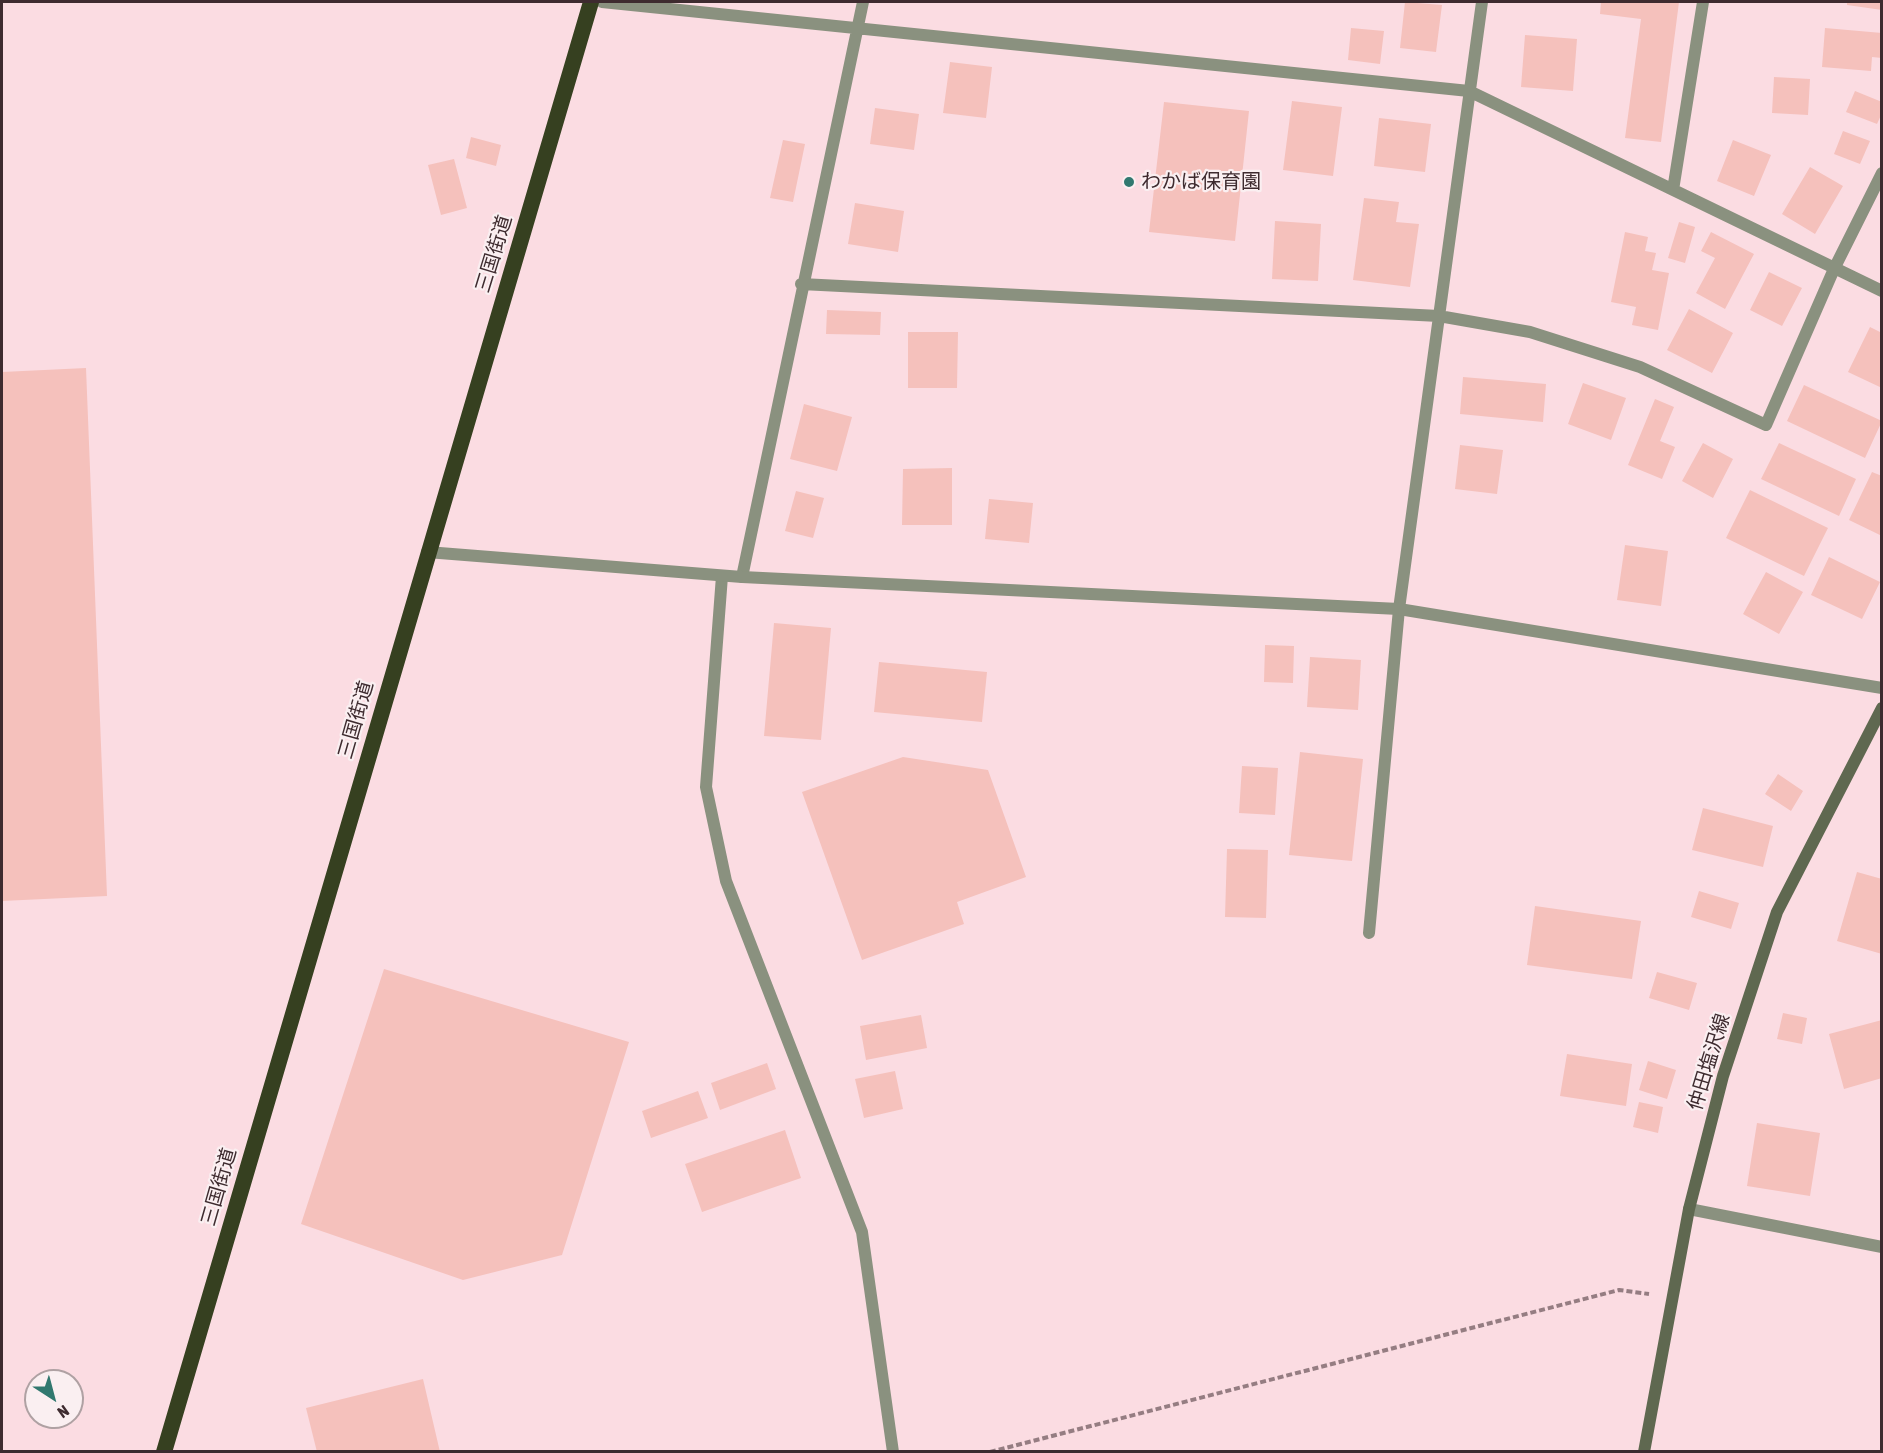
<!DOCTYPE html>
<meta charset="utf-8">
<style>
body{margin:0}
#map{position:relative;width:1883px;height:1453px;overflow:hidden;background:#fbdce2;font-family:"Asap Condensed",sans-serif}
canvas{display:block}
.frame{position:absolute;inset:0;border:3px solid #3e2b2f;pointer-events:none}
.north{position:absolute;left:24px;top:1369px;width:60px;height:60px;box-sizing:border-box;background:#faeff1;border:2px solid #afa1a3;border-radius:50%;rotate:144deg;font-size:16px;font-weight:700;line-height:24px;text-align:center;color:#3e2b2f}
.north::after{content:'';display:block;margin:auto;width:21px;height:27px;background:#31786f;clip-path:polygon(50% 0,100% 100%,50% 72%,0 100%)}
</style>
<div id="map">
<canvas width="1883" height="1453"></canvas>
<div class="frame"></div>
<div class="north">N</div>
</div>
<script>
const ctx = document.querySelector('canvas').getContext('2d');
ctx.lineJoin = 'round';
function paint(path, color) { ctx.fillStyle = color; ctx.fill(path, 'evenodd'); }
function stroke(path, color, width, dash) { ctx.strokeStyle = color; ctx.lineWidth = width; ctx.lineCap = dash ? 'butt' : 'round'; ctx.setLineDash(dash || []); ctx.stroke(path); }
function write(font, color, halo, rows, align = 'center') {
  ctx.font = font + ' "Asap Condensed","Noto Sans JP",sans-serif'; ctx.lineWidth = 4.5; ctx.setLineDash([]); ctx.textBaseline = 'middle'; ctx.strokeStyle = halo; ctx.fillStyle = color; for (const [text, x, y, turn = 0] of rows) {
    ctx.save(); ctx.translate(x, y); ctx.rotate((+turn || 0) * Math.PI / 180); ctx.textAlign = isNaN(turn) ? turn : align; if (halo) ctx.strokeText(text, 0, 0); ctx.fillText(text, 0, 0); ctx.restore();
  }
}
paint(new Path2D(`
 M1405 2 1442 5 1436 52 1400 48Z
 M1601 2H1679L1661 142 1625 138 1641 19 1600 14Z
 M1847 2H1882V10L1847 5Z
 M1351 28 1384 31 1380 64 1348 60Z
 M1825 28 1882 33V58L1872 57 1871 71 1822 67Z
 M1525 35 1577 39 1573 91 1521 87Z
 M950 62 992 67 986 118 943 113Z
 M1774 77 1810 79 1808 115 1772 113Z
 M1855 91 1882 102V113L1877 124 1846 112Z
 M1292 101 1342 107 1333 176 1283 170Z
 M1164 102 1249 111 1235 241 1149 232Z
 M875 108 919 114 914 150 870 144Z
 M1379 118 1431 124 1425 172 1374 166Z
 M1843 131 1870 141 1860 164 1834 154Z
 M471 137 501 145 496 166 466 158Z
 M783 140 805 144 793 202 770 198Z
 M1733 140 1771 155 1754 196 1717 181Z
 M454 159 467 208 441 215 428 165Z
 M1810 167 1843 186 1815 234 1782 214Z
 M1364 198 1399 202 1396 222 1419 224 1410 287 1353 280Z
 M855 203 904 211 898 252 848 244Z
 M1275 221 1321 224 1318 281 1272 279Z
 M1679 222 1695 227 1685 263 1668 258Z
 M1625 232 1648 237 1645 251 1656 253 1652 270 1669 273 1658 330 1632 325 1636 307 1611 302Z
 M1711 232 1754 254 1725 309 1696 293 1715 258 1701 251Z
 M1769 272 1802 288 1782 326 1750 310Z
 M1689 309 1733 333 1712 373 1667 350Z
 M827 310 881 312 880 335 826 334Z
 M1870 327 1882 333V388L1848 372Z
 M908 332H958L957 388H908Z
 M86 368 107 896 2 901V372Z
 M1463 377 1546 384 1543 422 1460 414Z
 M1583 383 1626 398 1611 440 1568 424Z
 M1804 385 1882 421 1865 458 1787 421Z
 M1655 399 1674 407 1660 441 1675 447 1662 479 1628 465Z
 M804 404 852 417 837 471 790 459Z
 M1703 443 1733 459 1713 498 1682 481Z
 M1779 443 1856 479 1839 516 1761 479Z
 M1460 445 1503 450 1497 494 1455 489Z
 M952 468V525H902L903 469Z
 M1872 472 1882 476V536L1849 520Z
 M1750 490 1828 528 1804 576 1726 538Z
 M796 491 824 498 813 538 785 531Z
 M989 499 1033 503 1029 543 985 539Z
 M1625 545 1668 551 1661 606 1617 600Z
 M1829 557 1880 582 1862 619 1811 595Z
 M1766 572 1803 592 1779 634 1743 614Z
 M774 623 831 628 821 740 764 736Z
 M1265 645 1294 646 1293 683 1264 682Z
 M1310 657 1361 660 1358 710 1307 707Z
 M879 662 987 672 982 722 874 712Z
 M1300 752 1363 759 1352 861 1289 855Z
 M903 757 988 770 1026 877 957 902 964 924 862 960 802 792Z
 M1242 766 1278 768 1275 815 1239 813Z
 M1778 774 1803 791 1791 811 1765 794Z
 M1703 808 1773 826 1763 867 1692 850Z
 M1227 849 1268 850 1266 918 1225 917Z
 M1857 872 1882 879V954L1837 941Z
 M1699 891 1739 903 1731 929 1691 917Z
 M1535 906 1641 921 1632 979 1527 965Z
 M384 969 629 1042 562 1255 463 1280 301 1224Z
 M1657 972 1697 983 1689 1010 1649 998Z
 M1783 1013 1807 1018 1802 1044 1777 1039Z
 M921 1015 927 1048 866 1060 860 1026Z
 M1882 1020V1078L1844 1089 1829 1034Z
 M1567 1054 1632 1064 1626 1106 1560 1096Z
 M1648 1061 1676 1070 1667 1099 1639 1090Z
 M767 1063 776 1089 720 1110 711 1083Z
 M895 1071 903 1109 864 1118 855 1079Z
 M698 1091 708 1118 651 1138 642 1111Z
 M1639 1102 1663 1107 1658 1133 1633 1127Z
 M1757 1123 1820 1133 1810 1196 1747 1186Z
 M785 1130 801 1178 702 1212 685 1164Z
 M423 1379 440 1452H317L306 1408Z`), '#f5c1bc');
stroke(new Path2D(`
 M990 1452 1619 1290 1649 1294`), '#957d82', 4, [6, 3]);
stroke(new Path2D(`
 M602 2 1469 91 1882 291
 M1673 190 1703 2
 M801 284 1439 316 1530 332 1640 367 1766 425 1834 269 1882 173
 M722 576 706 787 726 881 862 1232 893 1452
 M742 577 863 2
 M1369 933 1399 609 1482 2
 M1689 1209 1882 1247`), '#8a917f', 12);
stroke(new Path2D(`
 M427 552 742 577 1399 609 1882 688`), '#8a917f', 12);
stroke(new Path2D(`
 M1644 1452 1689 1209 1723 1076 1777 912 1882 708`), '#5f6850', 12);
stroke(new Path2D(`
 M164 1452 591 2`), '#364020', 16);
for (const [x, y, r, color] of [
 [1129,182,6,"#31786f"]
]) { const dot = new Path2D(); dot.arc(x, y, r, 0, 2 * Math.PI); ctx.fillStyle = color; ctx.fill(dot); stroke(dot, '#faeff1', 2); }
write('20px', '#3e2b2f', '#faeff1', [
 ["わかば保育園",1141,182]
], 'left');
write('20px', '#3e2b2f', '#faeff1', [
 ["三国街道",494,254,-73],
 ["三国街道",356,720,-74],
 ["仲田塩沢線",1709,1062,-73],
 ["三国街道",219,1187,-74]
]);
</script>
